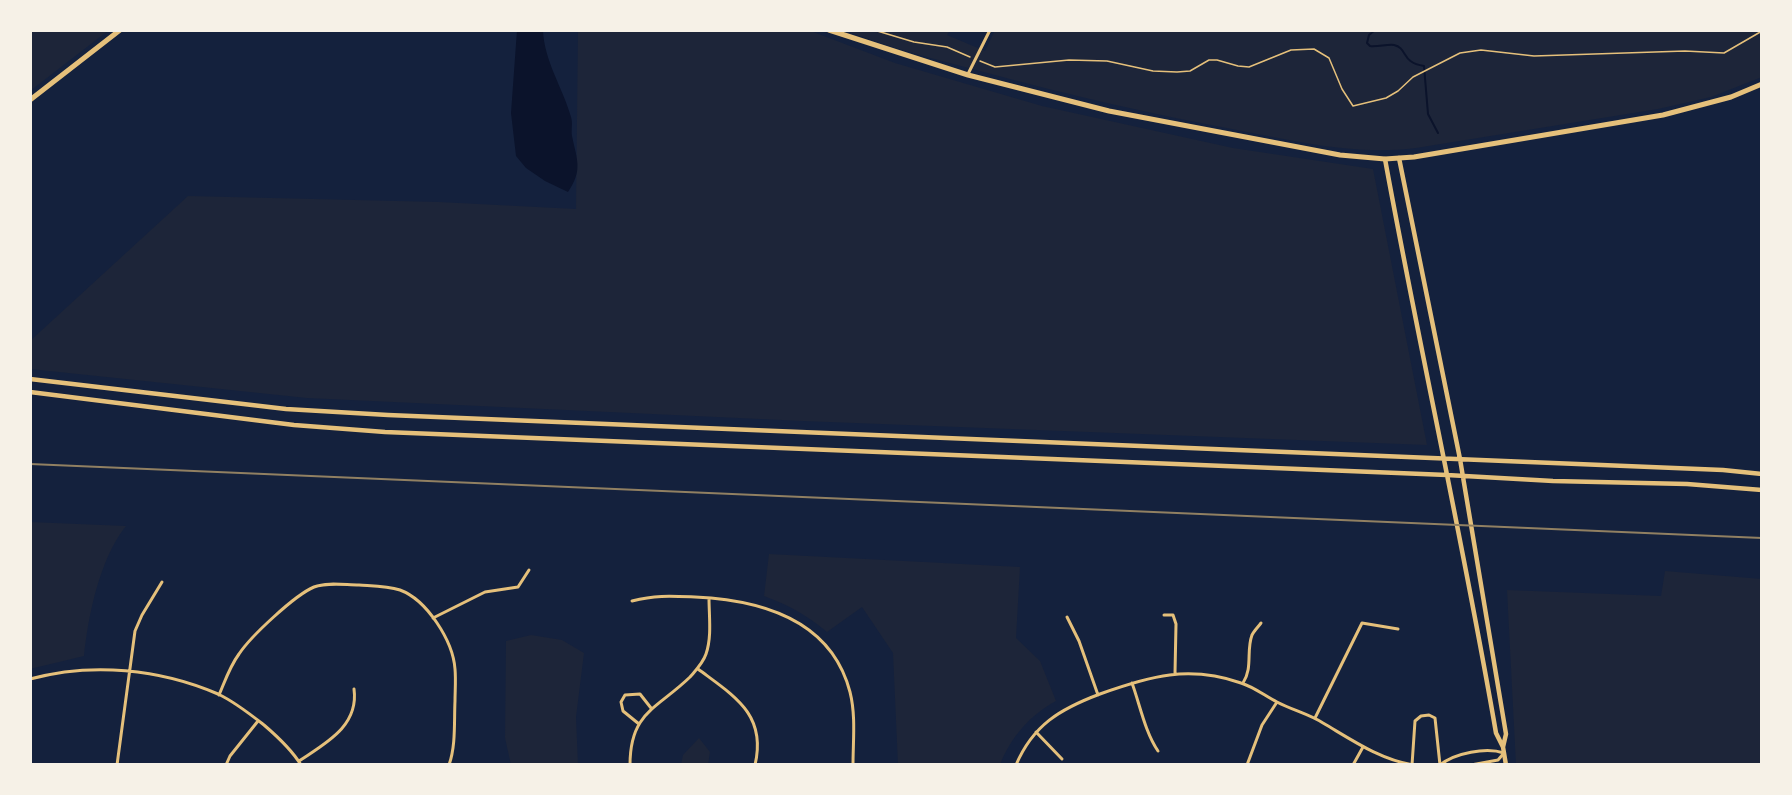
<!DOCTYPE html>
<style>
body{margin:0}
#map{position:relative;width:1792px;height:795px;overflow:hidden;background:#14213d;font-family:"PT Serif",serif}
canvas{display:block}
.frame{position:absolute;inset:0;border:32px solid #f6f1e7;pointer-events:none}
</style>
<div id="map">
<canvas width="1792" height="795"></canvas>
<div class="frame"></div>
</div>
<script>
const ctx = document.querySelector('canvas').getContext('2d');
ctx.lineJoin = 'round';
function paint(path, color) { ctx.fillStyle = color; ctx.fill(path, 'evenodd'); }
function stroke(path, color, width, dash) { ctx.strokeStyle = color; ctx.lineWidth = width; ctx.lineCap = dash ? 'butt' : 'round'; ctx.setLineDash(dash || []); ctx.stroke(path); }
paint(new Path2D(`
 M30 30H109L30 91Z
 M578 30H808L895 63 1042 106 1233 148 1373 169 1427 445 803 421 307 398 30 369V341L188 196 439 202 576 209Z
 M845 30H946L949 32 947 35 985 51 995 30H1762V77L1711 97 1658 109 1416 148C1355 156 1296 141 1237 130 1150 114 1065 94 980 71 935 59 888 48 845 30Z
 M30 522 126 526C100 558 88 616 84 656L30 669Z
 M769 554 1020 567 1016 638 1040 661 1056 701C1031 714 1010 738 1000 765H898L893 653 862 607 827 632C807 615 788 605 764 596Z
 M1665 571 1762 579V765H1516L1507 590 1661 596Z
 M531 635 562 640 584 653 576 717 578 765H511L505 738 506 641Z
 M699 738 710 752 708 765H681L683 755Z`), '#1d2539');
paint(new Path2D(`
 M517 30H543C544 61 563 88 571 117 573 123 571 130 572 136 577 160 583 170 568 192L545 181 526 168 516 156 511 113Z`), '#0b132b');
stroke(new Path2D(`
 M1375 30 1369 35 1367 43 1370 46C1377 47 1388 44 1394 45 1408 48 1401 63 1424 66L1428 114 1438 133`), '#0b132b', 2);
stroke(new Path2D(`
 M874 30 914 42 947 47 970 57
 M980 61 995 67 1069 60 1107 61 1153 71 1177 72 1190 71 1209 60H1217L1238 66 1249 67 1291 50 1314 49 1329 58 1342 89 1353 106 1386 98 1398 91 1413 77 1460 53 1481 50 1534 56 1685 51 1724 53 1762 31`), '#e5c07b', 1.5);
stroke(new Path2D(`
 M968 74 990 30
 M632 601C656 595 670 596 695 597 761 600 831 619 850 692 856 716 853 741 853 765
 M1164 615H1173L1176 624 1175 673
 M1067 617 1079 641 1098 695
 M433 618 485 592 518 587 529 570
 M698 669C734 696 767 714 755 765
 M30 679C92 662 160 669 218 694 235 702 250 714 264 725 278 737 292 750 301 765
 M1132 683C1140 705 1145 732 1158 751
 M1243 683C1253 668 1246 651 1252 635 1254 631 1258 627 1261 623
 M219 695C225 681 230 666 239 654 251 636 295 595 314 587 327 582 345 585 359 585 373 586 387 586 400 590 427 600 453 641 455 669 456 680 455 691 455 701 454 722 456 745 449 765
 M1315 718 1362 623 1398 629
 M639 724 623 711 621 702 625 695 640 694 651 708
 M1036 732 1062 759
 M299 761C326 743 359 726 354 689
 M117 765 135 631 142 615 162 582
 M226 765 230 756 258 721
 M630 765C630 712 657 709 690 677 696 670 703 663 706 654 712 637 709 616 709 598
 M1016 765C1033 725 1060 709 1100 694 1150 676 1189 665 1241 683 1254 687 1265 696 1277 702 1292 710 1309 714 1323 723 1352 740 1379 759 1413 765
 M1247 765 1262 725 1277 702
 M1353 765 1363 747
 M1412 765 1415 721 1421 716 1429 715 1435 718 1440 765
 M1440 765C1455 753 1486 747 1504 753L1498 760 1471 765`), '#e5c07b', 3);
stroke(new Path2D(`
 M1399 158 1460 459 1506 734 1503 747
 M1385 159C1420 351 1463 541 1496 733L1503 747 1506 765
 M30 379 286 409 388 415 1723 470 1762 474
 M30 392 294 425 385 432 1447 475 1553 481 1687 484 1762 490`), '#e5c07b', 4.5);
stroke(new Path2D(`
 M829 30 968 75 1109 111 1340 155 1385 159 1414 157 1663 115 1731 97 1762 84
 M30 100 120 30`), '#e5c07b', 5);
stroke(new Path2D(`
 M30 464 1762 538`), '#918062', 2);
</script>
